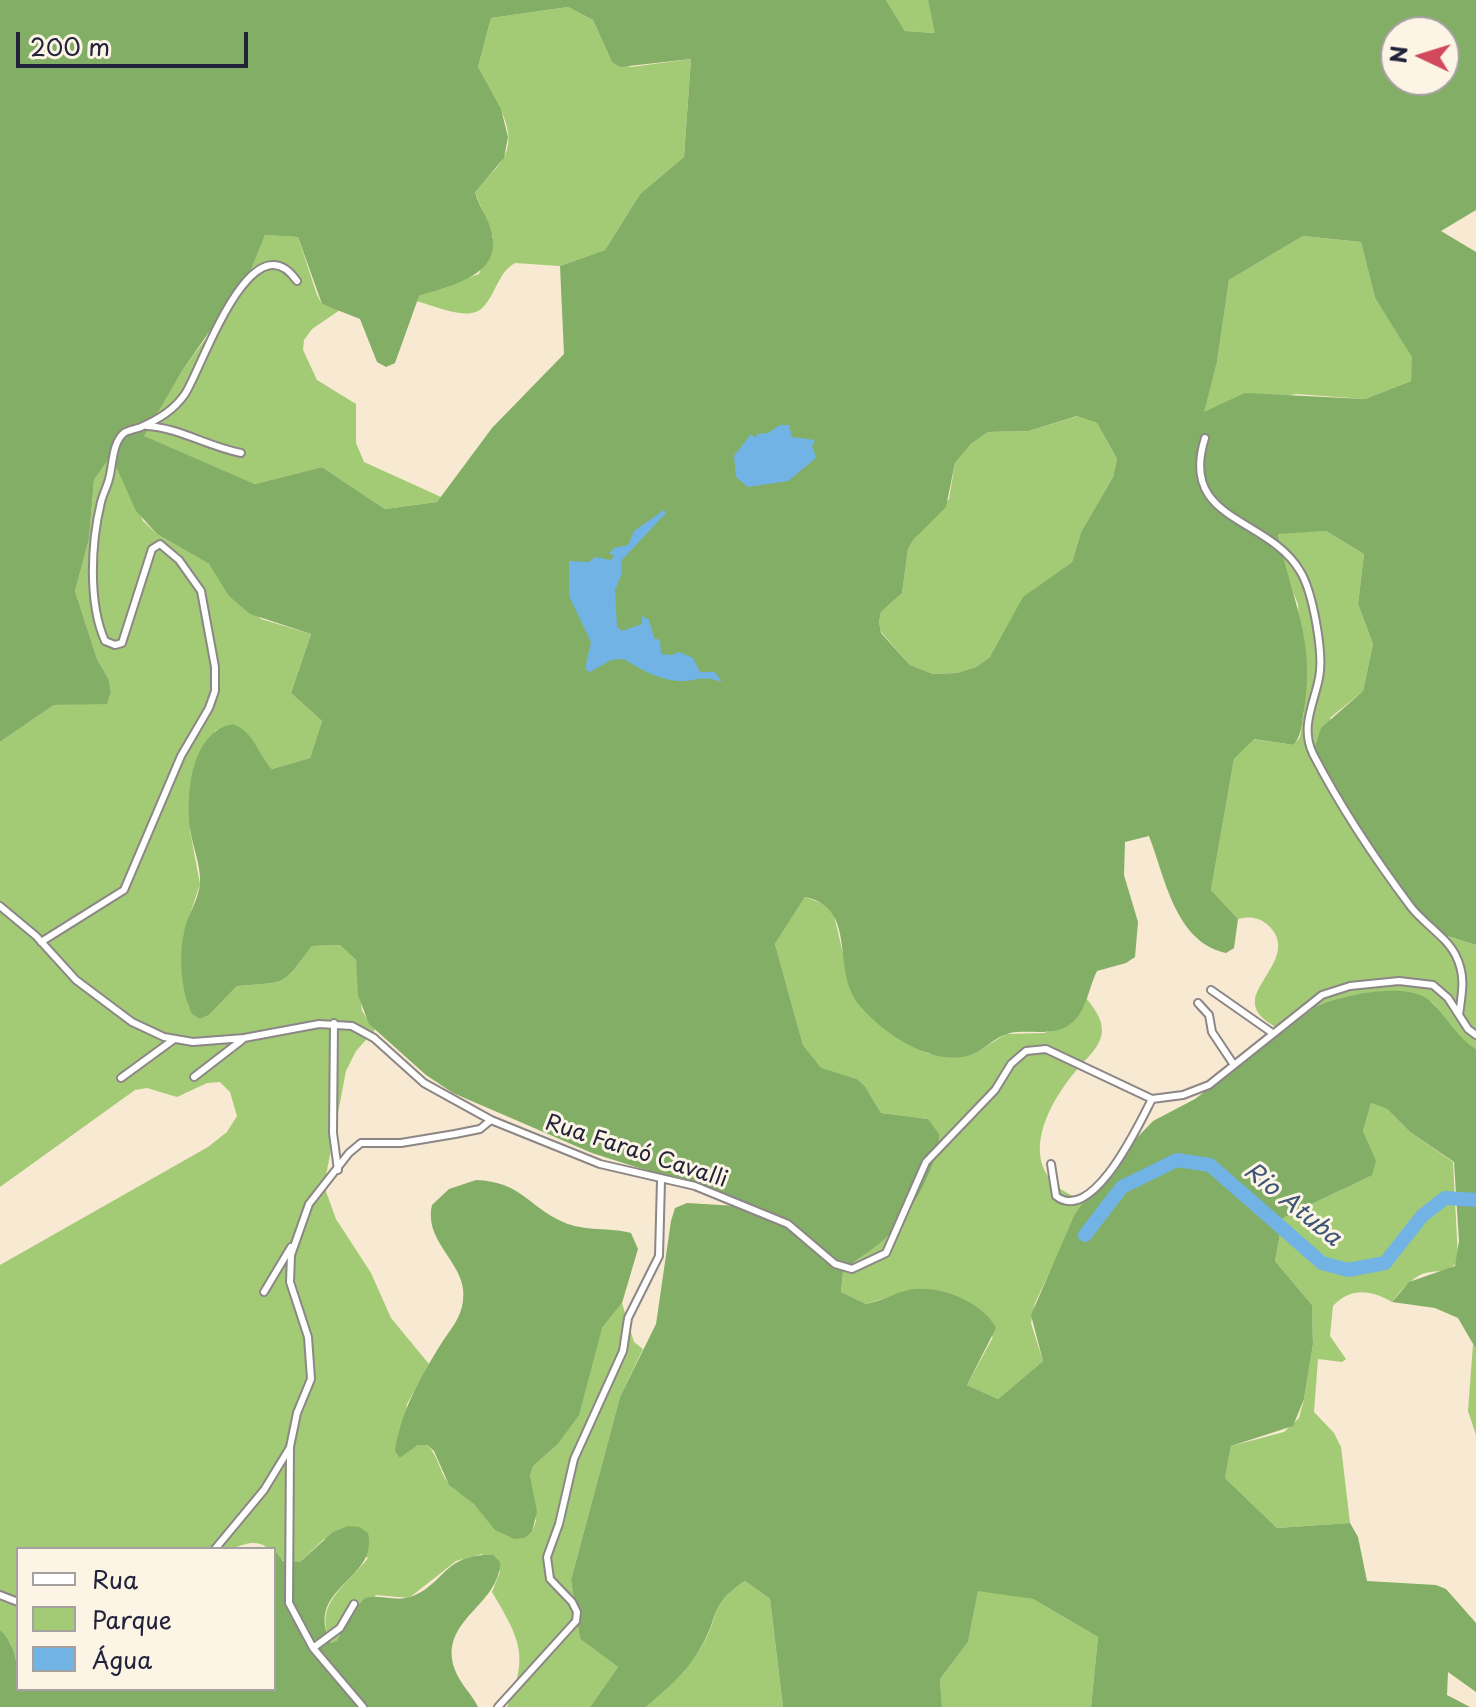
<!DOCTYPE html>
<meta charset="utf-8">
<style>
body{margin:0}
#map{position:relative;width:1476px;height:1707px;overflow:hidden;background:#f8e9d2;font-family:"Playpen Sans",sans-serif}
canvas{display:block}
.legend{position:absolute;left:16px;top:1547px;width:260px;height:144px;box-sizing:border-box;background:#fcf5e5;border:2px solid #a5a1a1;margin:0;padding:10px 14px;list-style:none;font-size:24px;color:#22223b}
.legend li{display:flex;align-items:center;gap:16px;height:40px}
.legend b{width:40px;border:2px solid #a5a1a1}
.north{position:absolute;left:1380px;top:16px;width:80px;height:80px;box-sizing:border-box;background:#fcf5e5;border:2px solid #a5a1a1;border-radius:50%;rotate:274deg;font-size:22px;font-weight:700;line-height:32px;text-align:center;color:#22223b}
.north::after{content:'';display:block;margin:auto;width:28px;height:36px;background:#d1495b;clip-path:polygon(50% 0,100% 100%,50% 72%,0 100%)}
.scale{position:absolute;left:16px;top:32px;width:232px;height:36px;box-sizing:border-box;border:4px solid #22223b;border-top:0;padding-left:10px;font-size:24px;line-height:28px;white-space:nowrap;color:#22223b;-webkit-text-stroke:6px #fcf5e5;paint-order:stroke}
</style>
<div id="map">
<canvas width="1476" height="1707"></canvas>
<ul class="legend">
<li><b style="height:10px;background:#fff"></b>Rua</li>
<li><b style="height:22px;background:#a3ca75"></b>Parque</li>
<li><b style="height:22px;background:#72b3e6"></b>Água</li>
</ul>
<div class="north">N</div>
<div class="scale">200 m</div>
</div>
<script>
const ctx = document.querySelector('canvas').getContext('2d');
ctx.lineJoin = 'round';
function paint(path, color) { ctx.fillStyle = color; ctx.fill(path, 'evenodd'); }
function stroke(path, color, width, dash) { ctx.strokeStyle = color; ctx.lineWidth = width; ctx.lineCap = dash ? 'butt' : 'round'; ctx.setLineDash(dash || []); ctx.stroke(path); }
function write(font, color, halo, rows, align = 'center') {
  ctx.font = font + ' "Playpen Sans",sans-serif'; ctx.lineWidth = 6; ctx.setLineDash([]); ctx.textBaseline = 'middle'; ctx.strokeStyle = halo; ctx.fillStyle = color; for (const [text, x, y, turn = 0] of rows) {
    ctx.save(); ctx.translate(x, y); ctx.rotate((+turn || 0) * Math.PI / 180); ctx.textAlign = isNaN(turn) ? turn : align; if (halo) ctx.strokeText(text, 0, 0); ctx.fillText(text, 0, 0); ctx.restore();
  }
}
paint(new Path2D(`
 M886 0H928L936 33 905 31Z
 M568 7 593 20 612 62 631 67 691 59 684 157 640 194 605 250 560 266 515 263C495 273 493 310 472 313 456 316 432 305 416 301L419 296 479 274 493 237 475 192C484 179 497 170 504 157 520 127 489 93 478 67L491 18Z
 M265 235 298 237 317 295 322 304 340 310 312 329 304 340 303 350 317 380 356 404V443L364 462 441 497 437 502 385 509 322 467 255 484 143 436 182 371 236 297Z
 M1303 236 1361 242 1375 298 1413 357 1411 381 1365 399 1296 394 1203 413 1217 362 1229 280Z
 M1078 416 1097 423 1117 459 1113 477 1081 532 1072 562 1036 588 990 657 976 667 957 673 933 674 910 665 881 632 879 622 881 612 902 593 908 549 914 539 949 499 955 463 971 444 988 432 1029 431Z
 M111 454 143 521 157 534 209 564 261 619 311 634 291 693 322 721 310 758 272 769C256 751 254 738 233 724L215 731 190 831 200 884 183 936 188 1006 200 1019 209 1015 237 986C288 982 281 987 312 946L340 945 356 960 362 1011 375 1030 356 1051 346 1071 324 1186 336 1219 371 1273 391 1318 429 1364 407 1404 400 1458 418 1445H427C439 1456 439 1472 449 1484 456 1492 467 1496 474 1504 490 1521 498 1540 525 1538L532 1532 536 1521 530 1476 533 1466 557 1445 602 1328 622 1303 634 1342 643 1349 620 1397 571 1580 580 1639 618 1667 590 1707H507C530 1655 519 1638 492 1592L500 1572 482 1554 456 1561 409 1598 376 1595 337 1642 331 1643C312 1603 347 1586 368 1558L324 1539 300 1562 288 1563C267 1553 267 1533 232 1549H18V1665L11 1644 0 1630V1265L208 1147 227 1132 237 1116 230 1092 220 1082 207 1083 177 1097 147 1088 135 1090 0 1187V742L54 705 107 703 111 692 109 680 97 659 75 591 89 539 94 480Z
 M1326 531 1364 554 1358 604 1373 644 1363 691 1330 718 1446 936 1476 945V1049C1456 1037 1449 1020 1434 1004 1411 981 1339 994 1313 1008 1303 1015 1293 1024 1283 1031 1272 1025 1253 1016 1255 1000 1258 978 1296 951 1268 925 1259 917 1249 916 1238 919L1211 890 1234 759 1253 739 1294 745 1300 737 1304 711 1298 604 1287 578 1278 533Z
 M805 897 832 907 853 996 872 1018 920 1050 929 1054 979 1051 1006 1034 1044 1033 1071 1024 1086 998C1094 1008 1102 1018 1102 1031 1101 1048 1084 1060 1075 1072 1039 1115 1015 1178 1084 1200L1035 1303 1031 1323 1043 1361 998 1399 967 1385 993 1337 901 1293 866 1304 841 1292 843 1272 894 1231 926 1178 932 1166 928 1119 881 1113 865 1086 857 1079 821 1069 803 1045 775 944Z
 M1371 1103 1387 1109 1410 1132 1453 1162 1458 1259C1451 1275 1436 1269 1422 1274 1411 1279 1399 1292 1392 1302 1371 1290 1351 1287 1333 1306L1330 1336 1346 1359 1342 1362 1318 1359 1314 1412 1334 1433 1341 1447 1350 1523 1277 1528 1225 1478 1231 1446 1284 1432 1299 1418 1304 1399 1313 1344 1312 1305 1275 1261 1283 1218 1341 1190 1368 1144 1363 1131Z
 M1473 1344 1476 1349V1435L1468 1411Z
 M745 1581 770 1599 783 1707H646C665 1690 684 1673 698 1652 721 1620 706 1607 745 1581Z
 M978 1590 1033 1599 1098 1637 1091 1707H942L940 1679 968 1642Z`), '#a3ca75');
paint(new Path2D(`
 M0 0H886L905 31 935 33 928 0H1476V210L1441 231 1476 252V945L1447 936 1420 918 1327 785 1314 750 1321 728 1363 691 1373 644 1358 604 1364 554 1326 531 1278 534C1291 600 1316 638 1304 710 1302 722 1302 734 1294 745L1254 739 1234 759 1211 890 1238 919 1234 948 1226 953C1175 942 1165 877 1149 836L1125 842 1124 875 1138 922 1135 957 1126 963 1097 971C1089 987 1087 1008 1074 1021 1057 1038 1031 1029 1010 1033 993 1037 984 1052 967 1056 931 1065 884 1034 861 1007 829 972 860 908 805 897L775 944 803 1045 821 1068 857 1079 865 1086 881 1113 928 1119 939 1134C940 1161 911 1213 891 1233 876 1248 858 1258 843 1272L841 1292 866 1304C882 1301 898 1291 914 1289 942 1286 983 1302 996 1328L967 1385 998 1399 1043 1361 1031 1315 1074 1216 1102 1174 1153 1121 1195 1099 1315 1007C1339 995 1407 981 1429 1000 1447 1015 1455 1036 1476 1049V1349L1458 1318 1435 1308 1392 1302 1409 1282 1455 1266 1459 1241 1454 1162 1410 1132 1387 1109 1371 1103 1363 1131 1376 1161 1372 1175 1283 1218 1275 1261 1312 1305 1313 1344 1304 1399 1293 1426 1231 1446 1225 1478 1277 1528 1350 1523 1358 1537 1367 1581 1436 1585 1446 1589 1476 1623V1692L1448 1672 1447 1695 1470 1707H1091L1098 1637 1033 1599 978 1591 968 1642 940 1679 942 1707H783L770 1599 745 1581C707 1606 720 1619 698 1652 685 1674 665 1690 646 1707H590L618 1667 580 1639 571 1580 620 1397 656 1324 671 1221 675 1208 687 1203 737 1206 664 1176 592 1153 453 1093 426 1075 369 1024 358 995 356 960 340 945 312 946C281 987 288 982 237 986L209 1015 200 1019 192 1014C180 989 178 950 186 924 191 910 199 897 200 883 201 864 192 846 190 828 186 793 191 732 233 724 254 732 257 753 272 769L310 758 322 721 291 693 311 634 250 614 229 596 209 564 157 534 136 511 111 455 94 480 89 539 75 591 97 659 109 680 111 692 107 704 54 705 0 742ZM568 7 593 20 612 62 620 67 691 59 684 157 640 194 605 250 560 266 564 354 492 428 437 502 385 509 322 467 255 484 144 436 182 371 248 276 265 235 298 237 322 304 360 319 377 362 386 367 395 363 419 296C450 285 501 277 492 234 489 219 479 207 475 192L504 158 508 137 501 109 478 67 491 18ZM1396 32H1444V80H1396ZM1303 236 1361 242 1375 298 1412 357 1411 381 1365 399 1245 393 1204 412 1217 362 1229 280ZM1077 416 1097 423 1117 459 1113 477 1081 532 1072 562 1023 597 990 657 976 667 957 673 933 674 910 665 881 633 879 622 881 612 902 593 908 549 914 539 946 507 955 463 971 444 988 432 1029 431Z
 M476 1180C522 1182 526 1205 563 1222 585 1232 609 1227 631 1233L638 1249 622 1303 602 1328 579 1415 557 1445 533 1466 530 1476 537 1512 532 1532 525 1538 514 1539 495 1530 474 1504 449 1485 434 1451 427 1445H418L400 1458 395 1451C401 1411 420 1378 441 1344 450 1330 461 1318 463 1301 469 1264 423 1244 432 1205L449 1189Z
 M348 1526 359 1527 368 1533C379 1581 303 1587 331 1643L337 1641 352 1612 365 1598C380 1594 395 1602 410 1597 445 1585 443 1553 493 1555L500 1562C500 1606 437 1620 455 1670 460 1684 472 1694 478 1707H0V1630C17 1646 18 1667 18 1689H274V1550L283 1561 300 1562 333 1532Z`), '#82ae66');
paint(new Path2D(`
 M780 425H789L792 437 815 440 812 446 816 458 788 481 748 487 736 477 734 456 751 434 756 438 757 434 768 433Z
 M664 510 666 513 621 561 622 573 615 590 617 627 622 631 642 624V616L649 620 654 638 660 640 661 654 672 655 679 652 693 658 700 672H715L722 682C701 674 696 682 678 681 658 679 641 670 624 659L611 660 590 672 585 669 591 642 569 596V561L589 562 595 557 611 560 615 555 609 554 614 548 628 545 634 531Z`), '#72b3e6');
stroke(new Path2D(`
 M1085 1235 1122 1187 1177 1160 1210 1165 1322 1263 1348 1270 1385 1263 1422 1216 1445 1198 1476 1200`), '#72b3e6', 14);
const street = new Path2D(`
 M147 426C180 428 206 446 241 453
 M1205 438C1178 522 1268 516 1300 571 1313 592 1324 654 1319 678 1314 704 1300 727 1313 754 1341 808 1375 859 1411 907 1424 924 1447 937 1456 956 1466 976 1462 993 1459 1015
 M0 906 36 936 76 980 132 1022 164 1037 193 1042 244 1038 319 1024 352 1026 374 1038 424 1083 491 1120 600 1164 695 1186 788 1224 835 1264 852 1269 886 1253 926 1162 995 1090 1011 1064 1026 1051 1046 1049 1152 1099 1183 1095 1209 1085 1322 995 1350 986 1399 981 1433 985 1448 998 1468 1029 1476 1035
 M41 942 124 890 181 756 209 708 215 691V667L201 591 179 560 160 544 152 549 122 643 115 645 105 641C88 603 91 543 101 502 103 494 107 487 109 479 113 465 112 443 124 433 128 430 137 429 141 427 159 419 174 410 185 394 200 373 251 215 297 281
 M1211 990 1271 1032
 M1198 1003 1209 1015 1212 1032 1234 1065
 M334 1023 333 1133 338 1170
 M194 1077 242 1040
 M121 1078 173 1040
 M1051 1164 1056 1196C1093 1225 1140 1122 1152 1099
 M264 1292 291 1247
 M215 1549 264 1490 289 1449
 M0 1595 18 1602
 M313 1648 340 1628 354 1604
 M363 1707 313 1648 289 1603 290 1447 297 1413 311 1379 308 1337 290 1282 291 1255 309 1204 349 1153 361 1143H401L455 1134 480 1129 491 1120
 M498 1707 576 1621 577 1612 572 1602 550 1579 547 1557 559 1524 574 1459 623 1351 628 1318 659 1256 661 1180`);
stroke(street, '#8d8686', 10);
stroke(street, '#fff', 6);
write('22px', '#22223b', '#fcf5e5', [
 ["Rua Faraó Cavalli",636,1152,18]
]);
write('italic 24px', '#3e5577', '#fcf5e5', [
 ["Rio Atuba",1292,1205,39]
]);
</script>
